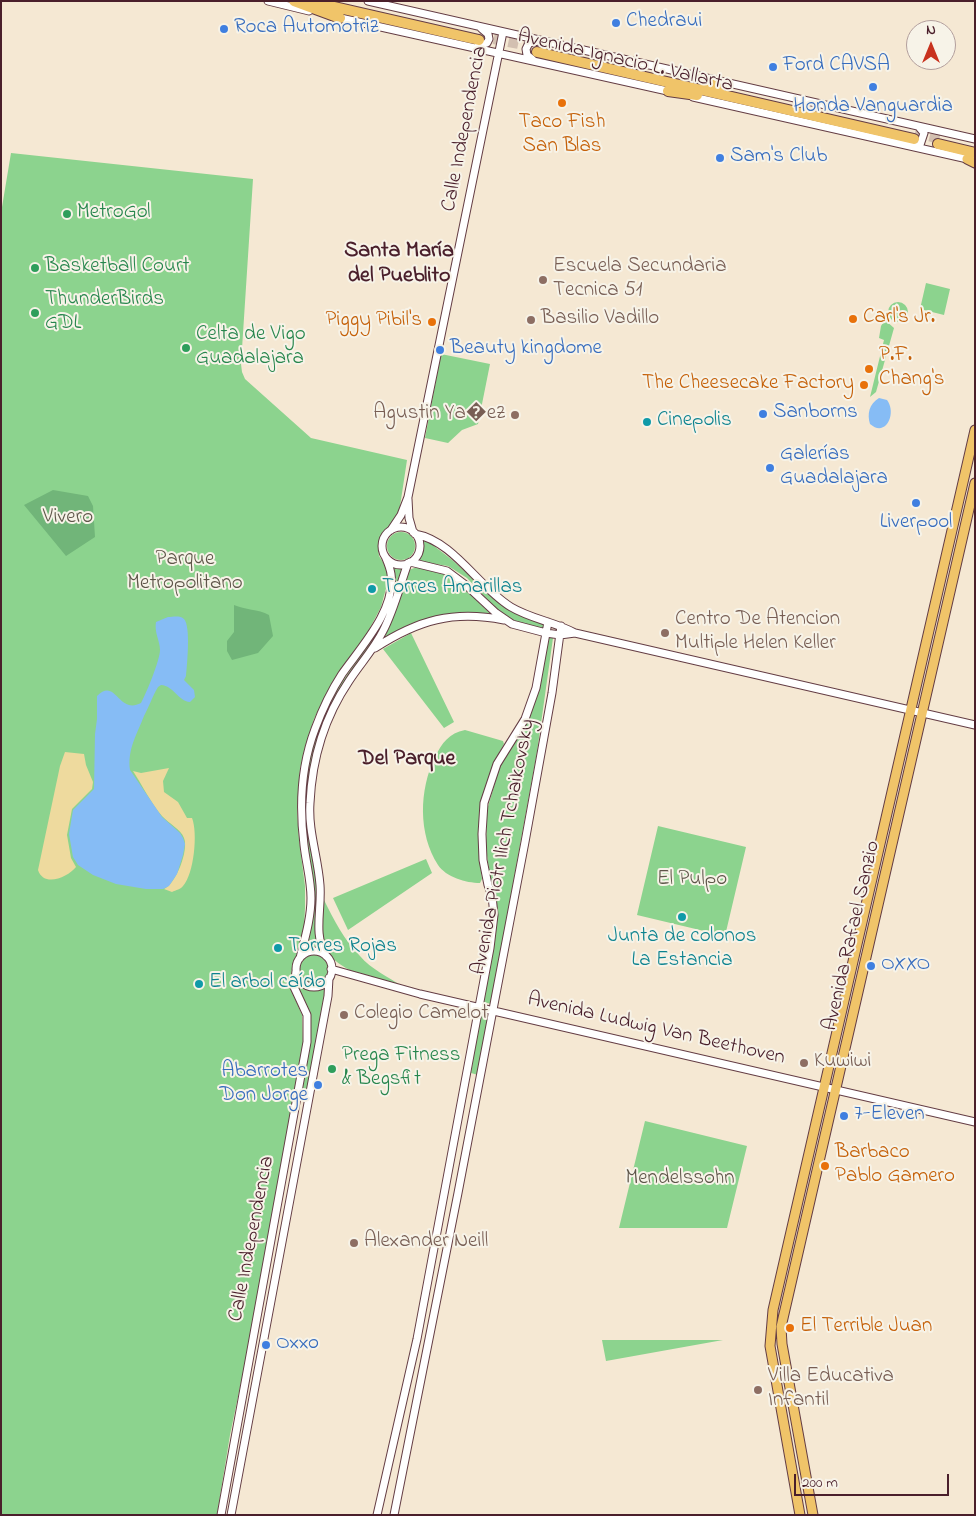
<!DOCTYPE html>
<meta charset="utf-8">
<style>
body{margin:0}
#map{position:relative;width:976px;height:1516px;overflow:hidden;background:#f5e8d3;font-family:"Indie Flower",sans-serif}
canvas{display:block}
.frame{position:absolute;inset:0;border:2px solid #4a1f2b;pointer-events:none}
.north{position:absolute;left:906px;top:20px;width:50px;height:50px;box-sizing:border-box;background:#f7f3e8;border:1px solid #b29e9c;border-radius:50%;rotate:0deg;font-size:14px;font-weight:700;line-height:20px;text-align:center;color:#4a1f2b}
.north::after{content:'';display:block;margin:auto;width:18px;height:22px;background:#c8321e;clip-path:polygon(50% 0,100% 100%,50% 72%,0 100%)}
.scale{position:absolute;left:794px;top:1474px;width:155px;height:22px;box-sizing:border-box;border:2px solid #4a1f2b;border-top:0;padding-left:6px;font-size:15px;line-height:18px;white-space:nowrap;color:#4a1f2b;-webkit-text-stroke:4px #f7f3e8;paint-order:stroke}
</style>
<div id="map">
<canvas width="976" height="1516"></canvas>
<div class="frame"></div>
<div class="north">N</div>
<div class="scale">200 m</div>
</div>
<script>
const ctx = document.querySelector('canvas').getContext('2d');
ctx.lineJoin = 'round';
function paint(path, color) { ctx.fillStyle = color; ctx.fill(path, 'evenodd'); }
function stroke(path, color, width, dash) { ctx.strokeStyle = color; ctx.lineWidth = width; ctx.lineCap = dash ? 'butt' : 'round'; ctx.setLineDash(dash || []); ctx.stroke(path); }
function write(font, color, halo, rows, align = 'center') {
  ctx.font = font + ' "Indie Flower",sans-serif'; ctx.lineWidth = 4; ctx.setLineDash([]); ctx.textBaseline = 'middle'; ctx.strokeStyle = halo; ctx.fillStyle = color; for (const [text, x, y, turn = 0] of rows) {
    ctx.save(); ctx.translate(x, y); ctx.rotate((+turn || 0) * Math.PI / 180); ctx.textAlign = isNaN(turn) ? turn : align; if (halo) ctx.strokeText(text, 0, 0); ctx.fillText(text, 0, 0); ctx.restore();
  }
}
paint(new Path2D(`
 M11 153 253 179 241 364 242 372 245 379 311 438 407 460 399 513 380 538 378 546 379 556 385 565 388 573V581L381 607 361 645 327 692 314 719 305 747 300 769 297 810 299 839 305 886V908L304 929 299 948 293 964 291 975 293 994 302 1015 303 1044 244 1368 230 1435 217 1515H1V213Z
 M926 283 950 289 944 315 920 309Z
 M888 312a10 10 0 1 1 20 0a10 10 0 1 1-20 0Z
 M885 320 894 328 876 392 870 397 884 340 879 338 881 326Z
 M441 354 490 364 478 424 462 430 448 443 425 438Z
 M387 546a14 14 0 1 1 28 0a14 14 0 1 1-28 0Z
 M421 536 451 559 494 597 546 622 544 629 517 622 499 612 467 578 448 566 416 561 421 553Z
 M391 564 397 568 403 567 383 629 324 724 321 722 335 692 380 627 391 597Z
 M417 567 440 572 455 580 492 615C445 610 425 621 384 639L409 570Z
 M411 633 454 722 444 728 383 649Z
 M549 637 553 638 537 752 491 1004 484 1002 494 945 497 906 490 877 486 848 487 810 500 766 522 730 540 687Z
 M317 725 323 728 308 803 318 884 316 939 321 950 312 948 304 951 312 902 305 838V772Z
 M465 730 503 741 504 744C477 792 476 826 482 879L480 883C466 883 446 877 438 865 418 834 419 790 435 757 442 743 449 733 465 730Z
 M658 826 746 847 725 936 637 915Z
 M426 859 432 873 348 930 333 898Z
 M324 900C334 920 344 940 360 956 371 969 388 977 402 986 375 979 325 971 321 935 320 924 323 911 324 900Z
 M300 969a14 14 0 1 1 28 0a14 14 0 1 1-28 0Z
 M297 982 308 988 319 990 326 984 306 1098 300 1096 310 1020 299 994Z
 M481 1014 489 1016 478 1075 471 1073Z
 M645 1121 747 1146 727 1228H619Z
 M602 1340H723L606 1361Z`), '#8cd38e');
paint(new Path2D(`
 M53 490 88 496 93 506 95 537 66 556 24 505Z
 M234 605C245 610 258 609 269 615L273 636 258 653 232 660 227 651V641L234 632Z`), '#71b579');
paint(new Path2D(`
 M65 752 84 754 86 765 93 782 92 789 72 809 67 835 71 858 76 867C68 877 44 888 38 870L60 766Z
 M169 768 163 781 164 792 178 802 187 818H192C198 833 194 874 183 886 181 889 176 890 172 892L164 889C176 884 189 850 184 838 181 829 169 824 162 816 151 803 142 785 133 771L141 773Z`), '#eeda9e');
paint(new Path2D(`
 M879 398 887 400C897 413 886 438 870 424 867 414 869 404 879 398Z
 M168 617C173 617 180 615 184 619 191 626 187 665 186 676L184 680 194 690 195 697 190 702C178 701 174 686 161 685L158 687C152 697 149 707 144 716 137 734 127 750 130 770L162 817 180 833 183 838 185 844 183 855 177 874 169 886 163 889H146L116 884 93 875 78 865 73 857 69 834 73 810 94 789 95 734 97 719V696C116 677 118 715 141 703 146 694 160 660 160 650 160 641 154 632 156 622Z`), '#86bcf5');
stroke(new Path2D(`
 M479 36 538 48
 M915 133 940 139`), '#d3c0b1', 10, [10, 5]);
const minor = new Path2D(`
 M268 1 309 11
 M368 1 975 139
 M336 17 672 92
 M478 46 487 43 489 39 488 34 481 28
 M533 60 527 55 526 49 529 43 538 41
 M693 97 972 160
 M914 147 920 145 924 133 919 127
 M408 499 409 518 413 532
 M382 546a19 19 0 1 1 38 0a19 19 0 1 1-38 0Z
 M391 530 401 515 408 497 503 32
 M415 534C454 541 478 587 511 607 531 619 555 622 575 633L975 725
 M410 562 447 571 467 586 496 613 512 624 546 633 560 635 575 633
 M375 648C418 620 453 610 504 620
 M296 969a18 18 0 1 1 36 0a18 18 0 1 1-36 0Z
 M326 956C313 934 322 910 320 885 318 857 308 831 310 803 312 759 324 718 349 681 360 664 374 649 383 631 394 610 400 585 408 563
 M300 958C305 938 311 918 311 898 311 880 306 863 304 845 299 805 301 766 315 729 322 710 331 691 342 674 361 647 396 610 391 574 390 567 387 561 385 556
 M331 969 420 994 975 1122
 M221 1515 307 1042V1015L294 987 296 971
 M231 1515 328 996 329 978
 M377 1515 417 1339 490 948 494 915 492 896 488 885 483 860 482 834 484 803 497 764 525 719 536 688 548 622
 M394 1515 458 1193 525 842 552 693 561 626`);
const major = new Path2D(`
 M967 159 975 163
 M800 1515 770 1346 773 1310 975 430
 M813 1515 782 1344 781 1327 975 483`);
const highway = new Path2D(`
 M294 1 340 18
 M308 1 479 40
 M537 52 914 139
 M696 76 720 89
 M668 91 697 95
 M938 144 975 153`);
stroke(minor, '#643d44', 9);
stroke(major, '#643d44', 11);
stroke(highway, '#643d44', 12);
stroke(minor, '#fff', 7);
stroke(major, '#f0c469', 9);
stroke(highway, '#f0c469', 10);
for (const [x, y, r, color] of [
 [616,23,5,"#3f7fe0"],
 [224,29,5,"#3f7fe0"],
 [773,67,5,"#3f7fe0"],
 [873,87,5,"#3f7fe0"],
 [562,103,5,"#e8710a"],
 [720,158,5,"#3f7fe0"],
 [67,214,5,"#2e9e5b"],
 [35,268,5,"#2e9e5b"],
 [543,280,5,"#8d6e63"],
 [35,313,5,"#2e9e5b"],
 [853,319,5,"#e8710a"],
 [531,320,5,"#8d6e63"],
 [432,322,5,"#e8710a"],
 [186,348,5,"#2e9e5b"],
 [440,350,5,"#3f7fe0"],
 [869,369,5,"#e8710a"],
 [864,385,5,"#e8710a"],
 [763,414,5,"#3f7fe0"],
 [515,415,5,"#8d6e63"],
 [647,422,5,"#0f9aa8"],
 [770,468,5,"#3f7fe0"],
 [916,503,5,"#3f7fe0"],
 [372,589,5,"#0f9aa8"],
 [665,633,5,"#8d6e63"],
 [682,917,5,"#0f9aa8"],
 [278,948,5,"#0f9aa8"],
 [871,966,5,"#3f7fe0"],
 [199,984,5,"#0f9aa8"],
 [344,1015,5,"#8d6e63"],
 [804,1063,5,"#8d6e63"],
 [332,1069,5,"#2e9e5b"],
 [318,1085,5,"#3f7fe0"],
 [844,1116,5,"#3f7fe0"],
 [825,1166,5,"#e8710a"],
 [354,1243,5,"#8d6e63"],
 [790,1328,5,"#e8710a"],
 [266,1345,5,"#3f7fe0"],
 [758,1390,5,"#8d6e63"]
]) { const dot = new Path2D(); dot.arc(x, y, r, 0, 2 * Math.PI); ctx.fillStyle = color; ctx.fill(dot); stroke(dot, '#f7f3e8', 2); }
write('21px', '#366cbe', '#f7f3e8', [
 ["Chedraui",626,23],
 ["Roca Automotriz",234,29],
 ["Ford CAVSA",783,67],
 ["Honda Vanguardia",873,108,"center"],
 ["Sam's Club",730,158],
 ["Beauty kingdome",450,350],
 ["Sanborns",773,414],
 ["Galerías",780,456],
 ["Guadalajara",780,480],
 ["Liverpool",916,524,"center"],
 ["OXXO",881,966],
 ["Abarrotes",308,1073,"right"],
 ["Don Jorge",308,1097,"right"],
 ["7-Eleven",854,1116],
 ["Oxxo",276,1345]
], 'left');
write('21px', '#4a1f2b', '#f7f3e8', [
 ["Avenida Ignacio L. Vallarta",625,62,13],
 ["Calle Independencia",466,129,-79],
 ["Avenida Piotr Ilich Tchaikovsky",505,847,-79],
 ["Avenida Rafael Sanzio",853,936,-77],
 ["Avenida Ludwig Van Beethoven",656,1030,13],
 ["Calle Independencia",253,1239,-79]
]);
write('21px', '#c56008', '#f7f3e8', [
 ["Taco Fish",562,124,"center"],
 ["San Blas",562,148,"center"],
 ["Carl's Jr.",863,319],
 ["Piggy Pibil's",422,322,"right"],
 ["P.F.",879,357],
 ["Chang's",879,381],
 ["The Cheesecake Factory",854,385,"right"],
 ["Barbaco",835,1154],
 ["Pablo Gamero",835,1178],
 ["El Terrible Juan",800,1328]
], 'left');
write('21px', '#27864d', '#f7f3e8', [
 ["MetroGol",77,214],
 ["Basketball Court",45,268],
 ["ThunderBirds",45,301],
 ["GDL",45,325],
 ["Celta de Vigo",196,336],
 ["Guadalajara",196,360],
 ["Prega Fitness",342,1057],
 ["& Begsfit",342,1081]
], 'left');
write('21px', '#785e54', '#f7f3e8', [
 ["Escuela Secundaria",553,268],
 ["Tecnica 51",553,292],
 ["Basilio Vadillo",541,320],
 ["Agustin Ya�ez",505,415,"right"],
 ["Centro De Atencion",675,621],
 ["Multiple Helen Keller",675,645],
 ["Colegio Camelot",354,1015],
 ["Kuwiwi",814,1063],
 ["Alexander Neill",364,1243],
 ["Villa Educativa",768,1378],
 ["Infantil",768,1402]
], 'left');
write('21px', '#0d838f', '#f7f3e8', [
 ["Cinepolis",657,422],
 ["Torres Amarillas",382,589],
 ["Junta de colonos",682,938,"center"],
 ["La Estancia",682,962,"center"],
 ["Torres Rojas",288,948],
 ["El arbol caído",209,984]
], 'left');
write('21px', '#5e5549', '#f7f3e8', [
 ["Vivero",68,519],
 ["Parque",185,561],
 ["Metropolitano",185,585],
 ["El Pulpo",692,881],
 ["Mendelssohn",680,1180]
]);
write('bold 22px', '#4a1f2b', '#f7f3e8', [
 ["Santa María",399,252],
 ["del Pueblito",399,277],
 ["Del Parque",407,760]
]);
</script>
